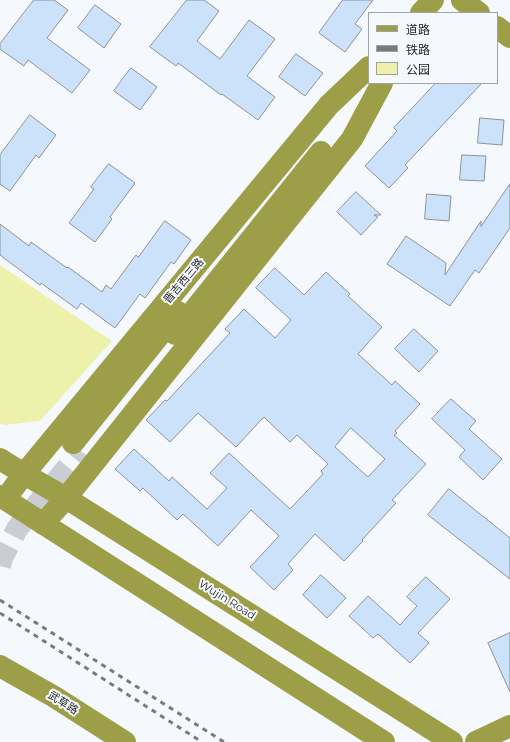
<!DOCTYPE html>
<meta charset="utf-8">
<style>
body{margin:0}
#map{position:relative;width:510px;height:742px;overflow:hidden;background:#f5f9fe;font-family:Montserrat,"Noto Sans SC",sans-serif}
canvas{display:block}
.legend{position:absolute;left:368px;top:12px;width:130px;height:72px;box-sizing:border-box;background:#f5f9fe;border:1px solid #9fa3a6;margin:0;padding:5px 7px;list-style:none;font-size:12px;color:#1f2123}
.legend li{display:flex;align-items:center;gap:8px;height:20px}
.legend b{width:20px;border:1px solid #9fa3a6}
</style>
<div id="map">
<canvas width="510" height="742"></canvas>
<ul class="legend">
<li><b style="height:5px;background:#9c9f48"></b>道路</li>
<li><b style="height:5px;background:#787b7e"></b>铁路</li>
<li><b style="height:11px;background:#edf1ab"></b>公园</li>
</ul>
</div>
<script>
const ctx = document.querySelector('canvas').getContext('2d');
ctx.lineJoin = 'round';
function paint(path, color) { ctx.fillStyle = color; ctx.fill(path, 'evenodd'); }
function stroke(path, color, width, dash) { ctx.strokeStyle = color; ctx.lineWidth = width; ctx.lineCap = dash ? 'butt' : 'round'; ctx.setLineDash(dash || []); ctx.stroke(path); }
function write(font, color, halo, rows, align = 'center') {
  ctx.font = font + ' Montserrat,"Noto Sans SC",sans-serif'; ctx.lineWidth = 4; ctx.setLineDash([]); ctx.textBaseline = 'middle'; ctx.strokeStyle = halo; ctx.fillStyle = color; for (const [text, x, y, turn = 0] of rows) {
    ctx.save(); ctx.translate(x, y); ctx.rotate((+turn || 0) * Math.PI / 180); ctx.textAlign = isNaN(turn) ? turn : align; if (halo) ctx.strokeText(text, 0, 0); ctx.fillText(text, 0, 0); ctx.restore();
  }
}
paint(new Path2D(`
 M0 265 112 341 40 421 4 425 0 423Z`), '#edf1ab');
const building = new Path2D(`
 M34 0H54L68 10 47 38 90 70 72 93 28 60 24 66 0 49V44Z
 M187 0H204L219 11 197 41 220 59 249 20 275 39 247 76 275 97 258 120 222 94 221 95 178 63 176 66 150 47Z
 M343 0H373L355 24 362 29 345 52 319 33Z
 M95 5 121 24 104 48 78 28Z
 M296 54 323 73 305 96 279 77Z
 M131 68 157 87 140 110 114 91Z
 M436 83H482L405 165 408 168 389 188 365 166 397 131 394 128Z
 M30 115 56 135 39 158 36 155 10 191 0 184V155Z
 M480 118 504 120 502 145 478 143Z
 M462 155 486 156 484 181 460 180Z
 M109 164 135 183 110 217 112 219 95 242 69 223 94 189 91 187Z
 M510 184V228L479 273 475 270 450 306 387 264 406 236 446 263 445 275 481 221V226Z
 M356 192 381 215H374L378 217 361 235 337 212Z
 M427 194 451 196 449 221 425 219Z
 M165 221 191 240 174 264 171 262 145 298 140 294 115 328 81 303 77 309 41 283 40 285 0 255V224L29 246 31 242 67 268 68 267 102 292 106 285 111 289 136 255 138 257Z
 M275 268 304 295 326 272 350 294 348 296 382 327 358 354 392 385 395 381 420 404 395 431 397 433 394 435 426 464 392 500 396 503 362 540 363 541 344 561 315 534 288 564 293 570 274 590 250 567 279 536 251 510 218 546 183 514 177 520 143 488 140 491 115 469 134 449 169 481 172 477 207 509 227 488 210 473 229 453 290 509 323 474 321 471 328 464 297 435 290 442 264 417 236 447 198 413 170 442 146 420 165 400 167 401 230 333 225 329 244 309 275 338 291 320 256 288ZM351 428 385 459 368 477 335 447Z
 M414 329 438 351 419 372 395 349Z
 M451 399 476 421 469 429 502 459 483 480 459 457 465 450 432 419Z
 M449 489 510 538V579L428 515Z
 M321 575 346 598 327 618 303 595Z
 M426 577 450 599 418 633 429 643 410 663 378 634 373 638 349 616 368 596 400 625 417 606 407 597Z
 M510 633V692L488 643Z`);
paint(building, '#cce2fb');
stroke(building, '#8c9297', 1);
stroke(new Path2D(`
 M0 566 2 558 17 529 81 451`), '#caced2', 22, [22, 11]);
stroke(new Path2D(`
 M462 0 479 13
 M421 13 433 0
 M497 27 510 37
 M175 334 321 152
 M73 443 178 312
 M0 459 24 474 66 498 452 742
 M0 496 384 742
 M5 499 24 474 329 105 369 67
 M43 524 66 498 352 139 382 83
 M0 666 53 696 125 742
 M476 742 510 726`), '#9c9f48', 22);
stroke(new Path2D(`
 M0 600 224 742
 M0 613 202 742`), '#787b7e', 3, [5, 5]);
write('11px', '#1f2123', '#f5f9fe', [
 ["晋吉西三路",184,281,-50],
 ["Wujin Road",227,600,32],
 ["武草路",63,703,32]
]);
</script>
